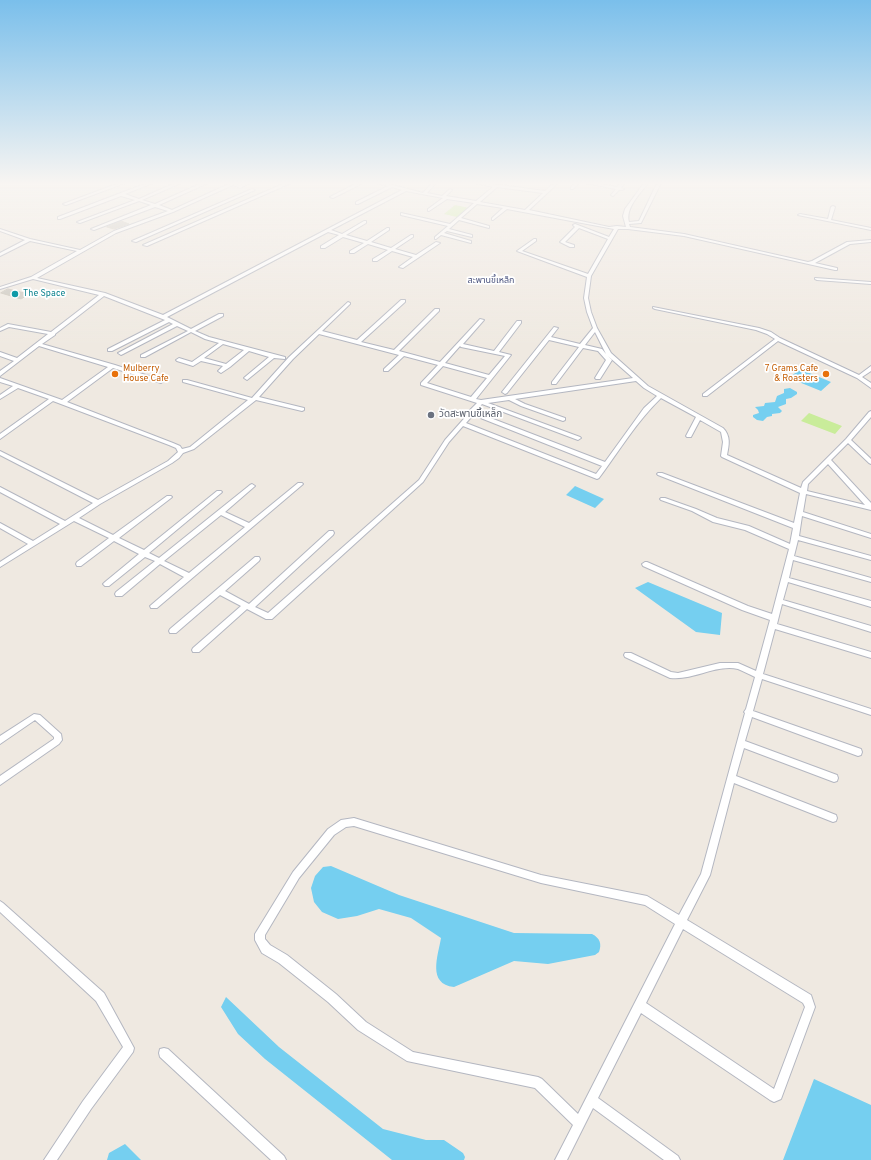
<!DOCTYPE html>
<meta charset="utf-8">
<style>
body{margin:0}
canvas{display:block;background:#efe9e1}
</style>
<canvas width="871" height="1160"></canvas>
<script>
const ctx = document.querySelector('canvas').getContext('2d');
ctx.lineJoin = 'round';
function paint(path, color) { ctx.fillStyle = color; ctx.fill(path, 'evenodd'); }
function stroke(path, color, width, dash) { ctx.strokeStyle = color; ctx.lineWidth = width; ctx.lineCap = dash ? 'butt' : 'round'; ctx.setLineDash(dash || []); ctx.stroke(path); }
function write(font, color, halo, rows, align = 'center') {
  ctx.font = font + ' Overpass,"Noto Sans Thai",sans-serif'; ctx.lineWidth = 3.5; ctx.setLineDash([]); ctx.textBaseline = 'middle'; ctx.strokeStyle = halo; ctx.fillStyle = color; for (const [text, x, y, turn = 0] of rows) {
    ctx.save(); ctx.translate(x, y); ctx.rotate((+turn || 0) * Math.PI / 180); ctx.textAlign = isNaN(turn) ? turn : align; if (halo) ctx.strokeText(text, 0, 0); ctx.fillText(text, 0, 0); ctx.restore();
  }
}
paint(new Path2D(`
 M455 205 469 208 457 217 444 214Z
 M809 413 842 426 835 434 801 421Z`), '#c9ec9a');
paint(new Path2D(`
 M800 369 831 382 821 391 789 378Z
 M790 388 797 392V394L791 398 786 399V404L778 407 782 411 780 413 772 414V416L767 417 763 421 757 420 753 417V415L759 413 758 410 755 407 764 406 765 403 775 402 777 396 784 393V389Z
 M575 486 604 499 595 508 566 495Z
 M648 582 722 613 720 635 696 632 635 588Z
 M331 866 399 895 514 933 592 934C600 938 602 944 599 952L595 955 548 964 514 961 454 987C427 984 438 956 441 938L411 918 379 909 357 916 338 919 322 912 314 902 311 888 315 876 323 867Z
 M226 997 279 1047 383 1129 426 1140H444L463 1153 465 1157 464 1160H392L265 1059 238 1034 221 1007Z
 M814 1079 871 1105V1160H783Z
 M125 1144 141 1160H107L109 1153Z`), '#75cff0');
const building = new Path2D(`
 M121 221 129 224 114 229 107 227Z
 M8 289 29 294 21 299 1 293Z`);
paint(building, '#cbc7bf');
stroke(building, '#cbc5ba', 1);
const street = new Path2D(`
 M119 183H125L66 205 63 204Z
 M147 183H153L125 194 139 199 175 183H181L142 200 155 204 202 183H208L159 205 172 210 231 183 235 184 173 212 116 233 37 278 105 293 163 315 402 190 392 187 358 204H356V202L388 186 377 183H385L423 193 432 183H436L427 193 442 196 450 189 452 190 446 196 476 201 493 187 476 183H486L545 191 554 183H558L529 210 609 227 617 226 626 227 623 216 625 209 644 183H648C640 194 625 208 629 222L639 221 657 183H661L641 223 629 224 630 227 684 234 808 262 812 261 847 242 871 240V242L850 244 815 263 837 268V270H835L684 236 628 229H618L591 276 588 298 591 312 597 328 611 353 648 386 723 428C731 436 729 445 727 455L801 488 803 482 846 439 869 412 871 411V417L851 440 871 459V464L869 463 848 443 831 460 871 503V510L806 494 803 512 871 534V538L802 516 799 536 871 556V560L798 540 794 556 871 578V582L793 560 789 578 871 601V607L788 582 783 600 871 626V632L782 604 777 624 871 652V658L775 629 763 674 871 709V715L762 679 753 711 861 749 862 752 861 755 858 756 752 717 745 741 837 775 838 778 837 781 834 782 744 748 736 776 836 815 837 818 836 821 833 822 734 783 710 875 687 920 811 995 815 1007 781 1099 774 1102 770 1100 641 1013 598 1098 678 1156 680 1160H664L593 1108 567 1160H555L573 1125 535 1088 407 1061 358 1030 328 1002 279 963 262 953 255 940V934L293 872 328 829 341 820 354 818 541 875 647 896 679 915 701 874 745 713 744 712 746 709 755 677C749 674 743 671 738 669 716 664 692 681 670 678L625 657 624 655 625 653H631L671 672 678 673 720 663H738L756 671 770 620 742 610 643 566 642 564 645 562H647L748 606 772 614 789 549 745 530 713 522 692 511 661 500 660 499 661 498H665L696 509 717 518 749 526 790 544 793 528 658 475 657 474 658 473H662L794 523 800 493 722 457 721 456 723 442 721 432 700 420 691 437H687L686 436 696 417 661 398C637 421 619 451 599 478L597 479 463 426 449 442 423 482 272 619H266L247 609 199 652H193L192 650 193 648 241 606 220 595 176 633H170L169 631 170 629 255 557H259L260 559 259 561 225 591 249 604 329 531H333L334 533 333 535 255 607 268 613 419 480 445 440 469 413V411L477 403 421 385V383L438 365 404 356 388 371H384V369L399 355 319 334 293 359 259 397 304 408V410L302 411 256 400 194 449 183 453 179 458 172 463 100 504 79 518 113 535 167 496H171L172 497 171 498 119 538 144 550 217 491H221L222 492 221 493 149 553 159 558 250 485 252 484 255 486 225 512 249 523 298 483H302L303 484 302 485 157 608H151L150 606 184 577 160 564 122 596H116L115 594 116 592 155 561 145 557 109 586H105L103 584 105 582 139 554 114 541 81 566H77L76 564 77 562 109 538 74 521 0 567V562L28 544 0 528V523L33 541 60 524 0 492V487L65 521 93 503 0 455V451L98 500 168 461 178 452 176 448 169 445 53 401 0 439V434L49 399 18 388 0 399V395L13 386 0 382V378L62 400 108 367 39 346 0 376V371L14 361 0 356V352L17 358 48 334 9 327 0 331V328L8 324 51 332 99 295 33 279 0 289V287L31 277 77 251 30 241 0 256V253L25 240 0 231V229L30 239 80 250 114 231 168 211 155 207 94 230 91 229 151 205 139 201 80 223 77 222 135 200 121 196 60 219H58V217ZM497 187 543 193 525 210 480 202ZM406 191 443 198 428 209V211H429L447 199 474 203 450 224 401 213V215L448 226 435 237V239H436L441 235 471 243V241L444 233 447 231 472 237V235L449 229 459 220 489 228V226L461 218 477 204 503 208 492 218V220H493L507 209 614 229 609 237 575 224 573 225 575 227 560 242 570 247H574V245L565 242 579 228 608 239 588 274 522 251 536 241V239H534L517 251 587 277 584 298 587 312 593 328 580 344 551 337 558 328 554 327 502 392 505 394 507 393 549 340 579 347 552 382V384H556L583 348 598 351 606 360 595 378 596 379H600L612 360 608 356 633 378 481 400 476 399 511 355 499 352 521 323V321H517L494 351 463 344 484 320 480 319 440 362 399 351 439 311V309H435L394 350 361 342 405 302V300H401L357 340 322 331 350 304V303L348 302 289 357 252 398 187 380H183V382L248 400 190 447 182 449 180 446 173 443 67 402 113 368 161 383 164 381 115 365 42 344 55 335V334L104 296 165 320 108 349V351H112L169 322 173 324 118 353 121 355 123 354 177 326 188 331 141 355V357H145L191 332 205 339 219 343 192 362 179 358 176 360 177 361 193 366 201 361 223 366 218 371 221 373 230 367 249 351 269 357 245 377 244 378 247 380 274 358 285 359V357L209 337 195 331 223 316V314H219L191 329 167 317 328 232 339 235 321 246V248H325L343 237 364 243 350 251V253H354L368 244 388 250 373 259V261H377L392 251 413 257 399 267 403 268 440 243 436 242 416 255 395 249 413 237V235H411L391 248 371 242 389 230V228H387L367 241 346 235 366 223V221H364L342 234 331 230ZM595 332 606 354 602 349 585 345ZM223 344 244 350 226 364 204 358ZM460 346 461 347 505 356 489 375 445 363ZM443 366 487 378 471 397 427 383ZM636 381 644 388 657 396 644 408 605 462 475 412 482 404 578 440 581 438 580 437 488 403 509 400 521 406 563 421 565 420V418L525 404 515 399ZM473 415 602 466 596 474 466 423ZM828 464 865 505 807 491 808 484ZM221 515 245 527 189 573 164 561ZM354 826 541 883 645 905 675 924 578 1114 542 1079 538 1077 413 1052 366 1022 336 994 287 955 270 945 265 939V935L299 878 334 835 346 827ZM683 929 803 1003 805 1007 774 1089 646 1003Z
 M285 183H291L147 246 143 245Z
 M357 183H363L333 198 330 197Z
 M575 183H579L573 189H571V187Z
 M585 183H595L617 187 620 183H624L621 188 624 189 622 190H619L613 196 611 195 616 189Z
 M252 189 255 190 136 242 132 241Z
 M833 206 835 207 831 220 871 228V230L798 215 800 214 828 219 831 207Z
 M815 278 871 282V284L817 280 815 279Z
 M653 307 759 328 771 332 780 338 859 375 871 366V371L862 377 871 383V388L857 378 778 341 707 396H703V394L775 339 767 334 756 330 655 309 653 308Z
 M34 714 40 715 61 734 62 740 59 744 0 785V776L54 739V737L35 720 0 744V736Z
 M0 901 3 903 104 993 134 1048 133 1052 91 1109 57 1160H44L83 1101 123 1047 96 1001 0 912Z
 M164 1048 168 1049 284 1156 286 1160H271L160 1057 159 1053 160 1049Z`);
const secondary = new Path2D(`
 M229 183H250L240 188Z`);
stroke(street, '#b4b7c1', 2);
stroke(secondary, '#b4b7c1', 2);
paint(street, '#fff');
paint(secondary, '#fff');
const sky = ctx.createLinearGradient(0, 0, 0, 346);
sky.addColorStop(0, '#7abfeb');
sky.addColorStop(0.53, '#f8f5f2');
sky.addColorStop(1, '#f8f5f200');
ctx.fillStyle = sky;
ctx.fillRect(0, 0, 871, 346);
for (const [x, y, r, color] of [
 [15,294,4,"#0f9aa8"],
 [115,374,4,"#e8710a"],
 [826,374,4,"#e8710a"],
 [431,415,4,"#6b7280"]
]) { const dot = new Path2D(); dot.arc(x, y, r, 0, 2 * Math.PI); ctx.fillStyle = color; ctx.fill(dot); stroke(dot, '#fff', 1.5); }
write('9px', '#4d5680', '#fff', [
 ["สะพานขี้เหล็ก",491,281]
]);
write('9px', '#0d838f', '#fff', [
 ["The Space",23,294]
], 'left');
write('9px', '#c56008', '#fff', [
 ["Mulberry",123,369],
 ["House Cafe",123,379],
 ["7 Grams Cafe",818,369,"right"],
 ["& Roasters",818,379,"right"]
], 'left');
write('10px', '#5b616d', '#fff', [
 ["วัดสะพานขี้เหล็ก",439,415]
], 'left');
</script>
